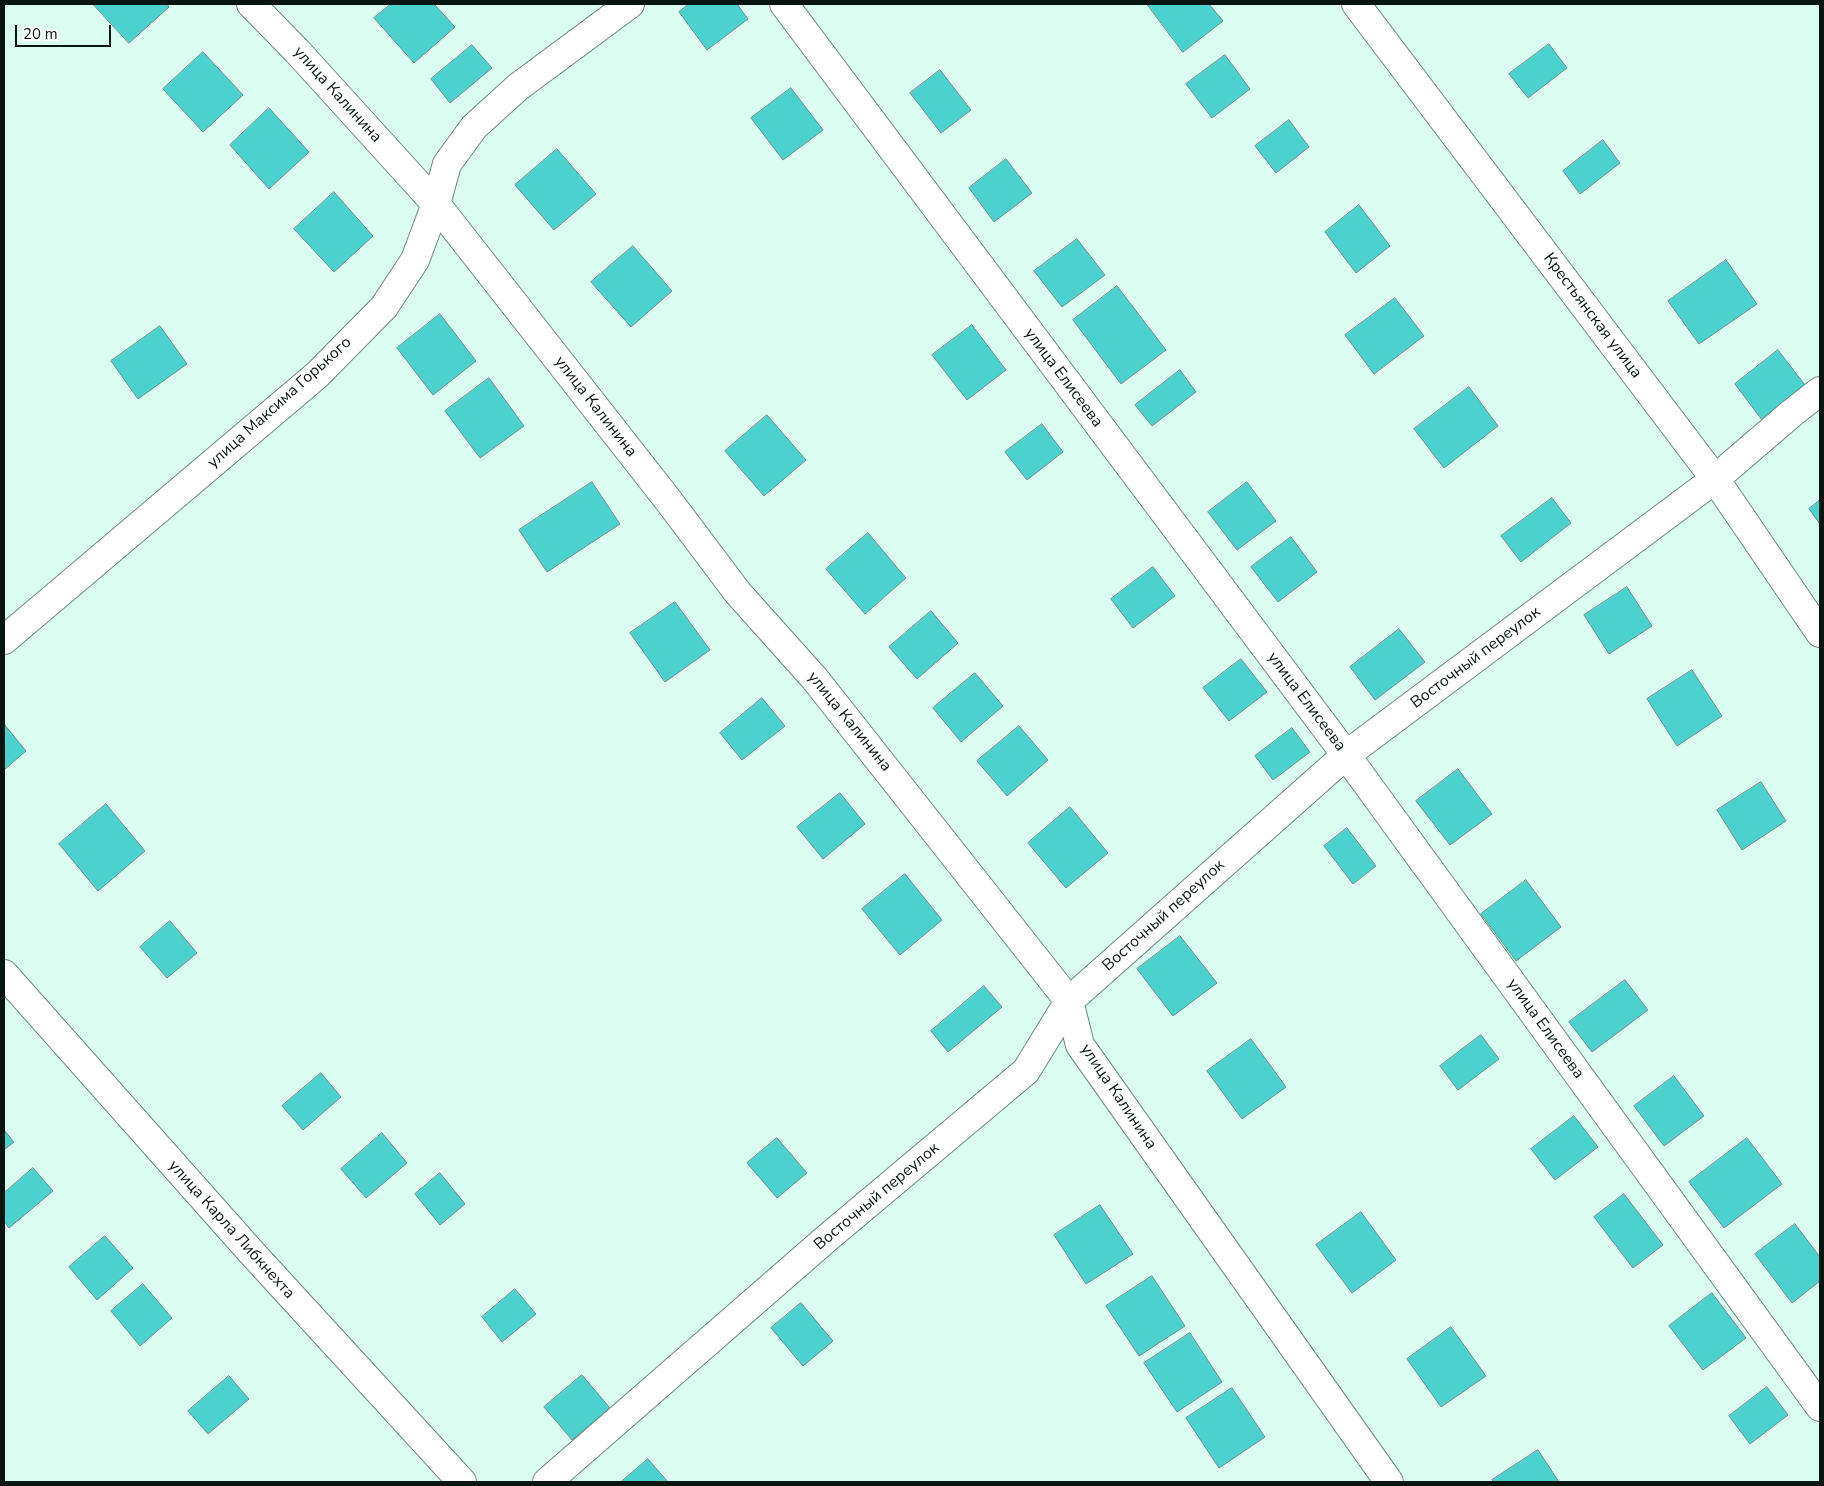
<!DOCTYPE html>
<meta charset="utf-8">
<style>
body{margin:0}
#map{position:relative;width:1824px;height:1486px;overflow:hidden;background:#dbfcf0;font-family:"Nunito Sans",sans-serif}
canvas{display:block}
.frame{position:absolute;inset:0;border:5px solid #091511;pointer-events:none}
.scale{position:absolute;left:15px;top:25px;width:96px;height:22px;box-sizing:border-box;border:2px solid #091511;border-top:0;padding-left:6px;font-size:15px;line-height:18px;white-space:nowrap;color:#091511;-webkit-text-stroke:4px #fff;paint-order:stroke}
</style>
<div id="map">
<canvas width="1824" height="1486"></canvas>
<div class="frame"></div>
<div class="scale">20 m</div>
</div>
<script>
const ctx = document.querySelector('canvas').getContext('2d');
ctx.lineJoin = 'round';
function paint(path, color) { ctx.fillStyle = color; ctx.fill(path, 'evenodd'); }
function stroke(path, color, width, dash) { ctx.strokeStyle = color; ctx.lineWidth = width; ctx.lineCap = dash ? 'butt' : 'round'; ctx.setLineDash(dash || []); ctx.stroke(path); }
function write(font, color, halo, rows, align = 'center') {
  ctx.font = font + ' "Nunito Sans",sans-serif'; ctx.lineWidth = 4; ctx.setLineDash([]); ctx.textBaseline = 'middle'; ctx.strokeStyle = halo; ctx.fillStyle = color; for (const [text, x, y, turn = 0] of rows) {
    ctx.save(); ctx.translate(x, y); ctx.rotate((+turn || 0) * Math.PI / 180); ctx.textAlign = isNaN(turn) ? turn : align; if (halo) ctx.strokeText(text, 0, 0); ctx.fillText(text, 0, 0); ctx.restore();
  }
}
const building = new Path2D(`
 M93 4H167L169 7 129 43Z
 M391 4H434L455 27 414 63 374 18Z
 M689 4H737L748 19 707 50 679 12Z
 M1147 4H1209L1223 21 1183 52Z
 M1549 44 1567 68 1528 98 1509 74Z
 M472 45 492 68 450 103 431 79Z
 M203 52 243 95 203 132 163 89Z
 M1225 55 1250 89 1212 118 1186 84Z
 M940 70 971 110 941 133 910 93Z
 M791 88 823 130 783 160 751 118Z
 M269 108 309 152 269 189 230 145Z
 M1289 120 1309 147 1276 173 1255 146Z
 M1603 140 1620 163 1580 194 1563 171Z
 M557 149 596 194 554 230 515 185Z
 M1006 159 1032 193 994 222 969 188Z
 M334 192 373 236 334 272 294 229Z
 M1359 205 1390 246 1356 273 1325 232Z
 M1077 239 1105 275 1062 307 1034 271Z
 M633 246 672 291 631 327 591 282Z
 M1726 260 1757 304 1699 344 1668 301Z
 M1117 286 1166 350 1121 384 1073 320Z
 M1395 298 1424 336 1374 374 1345 335Z
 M440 314 476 361 433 395 397 348Z
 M972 325 1006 370 967 400 932 355Z
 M160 326 187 364 138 399 111 361Z
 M1778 350 1809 390 1765 424 1735 384Z
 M1180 370 1196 392 1152 426 1135 405Z
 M489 378 524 426 480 458 445 411Z
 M1469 387 1498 426 1444 468 1414 429Z
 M767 415 806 460 764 496 725 451Z
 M1042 424 1063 452 1027 480 1005 452Z
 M592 482 620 524 547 572 519 530Z
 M1247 482 1276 521 1237 550 1208 512Z
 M1552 498 1571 523 1521 562 1501 536Z
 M1820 500V524L1809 509Z
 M868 533 906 578 865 614 826 569Z
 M1291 537 1317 572 1278 602 1251 567Z
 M1153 567 1175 596 1133 628 1111 599Z
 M1627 587 1652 626 1609 654 1584 615Z
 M675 602 710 650 665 682 630 633Z
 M931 611 958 643 917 679 889 647Z
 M1399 629 1425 662 1375 700 1350 667Z
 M1241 659 1267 692 1229 721 1203 688Z
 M1692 670 1722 716 1677 746 1647 699Z
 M975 673 1003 706 961 742 933 708Z
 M762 698 785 726 742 760 720 733Z
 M4 724 26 751 4 770Z
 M1019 726 1048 760 1007 796 977 761Z
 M1292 728 1310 752 1273 780 1255 756Z
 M1458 769 1492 814 1450 845 1416 801Z
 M1761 782 1786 821 1742 850 1717 810Z
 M840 793 865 824 823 859 797 827Z
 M106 804 145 851 98 891 59 844Z
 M1070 807 1108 853 1066 888 1028 843Z
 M1347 828 1376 866 1353 884 1324 846Z
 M905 874 942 920 900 955 862 909Z
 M1526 880 1561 927 1516 961 1481 914Z
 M170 921 197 953 167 978 140 947Z
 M1180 936 1217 983 1173 1016 1137 969Z
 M1625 980 1648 1010 1592 1052 1569 1022Z
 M984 986 1002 1007 948 1052 931 1031Z
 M1481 1035 1499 1059 1458 1090 1440 1066Z
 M1251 1039 1286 1087 1242 1119 1207 1071Z
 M321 1073 341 1097 303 1130 282 1106Z
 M1674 1076 1704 1116 1664 1146 1634 1106Z
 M1574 1116 1598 1147 1555 1180 1531 1149Z
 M4 1130 14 1142 4 1150Z
 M382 1133 407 1163 366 1198 341 1169Z
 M777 1138 807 1173 777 1198 747 1163Z
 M1747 1138 1782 1184 1724 1228 1689 1182Z
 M33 1168 53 1191 9 1228 4 1221V1193Z
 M440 1173 465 1204 440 1225 415 1194Z
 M1624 1194 1663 1245 1633 1268 1594 1217Z
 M1100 1205 1133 1254 1086 1284 1054 1235Z
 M1361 1212 1396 1260 1352 1293 1316 1245Z
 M1795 1224 1820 1257V1281L1792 1303 1755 1254Z
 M105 1236 133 1268 97 1300 69 1267Z
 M1152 1276 1185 1326 1139 1356 1106 1306Z
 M143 1284 172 1318 140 1346 111 1311Z
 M515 1289 536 1314 502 1342 482 1317Z
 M1712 1293 1746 1338 1703 1370 1669 1326Z
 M801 1303 833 1341 803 1366 771 1328Z
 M1451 1327 1486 1376 1441 1407 1407 1359Z
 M1190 1333 1222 1382 1177 1412 1144 1363Z
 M582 1375 610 1408 572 1440 544 1407Z
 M229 1376 249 1399 208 1434 188 1411Z
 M1767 1387 1788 1415 1750 1444 1729 1416Z
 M1232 1388 1265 1437 1219 1468 1186 1418Z
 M1538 1450 1559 1482H1494L1492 1480Z
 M648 1459 668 1482H621Z`);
paint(building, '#4bd2ce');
stroke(building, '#6e8f8d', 1);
const minor = new Path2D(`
 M251 4 297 51 436 204 668 500 738 593 815 679 1069 1001 1080 1045 1389 1482
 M784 4 1346 755 1820 1407
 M1356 4 1715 479 1820 633
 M547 1482 826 1239 1026 1071 1069 1001 1346 755 1715 479 1792 413 1820 391`);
const tertiary = new Path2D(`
 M4 640 317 375 384 307 415 260 436 204 447 164 474 127 518 87 630 4`);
const secondary = new Path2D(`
 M4 974 252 1253 462 1482`);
stroke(minor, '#6c8a80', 30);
stroke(tertiary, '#6c8a80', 30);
stroke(secondary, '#6c8a80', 30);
stroke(minor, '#fff', 28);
stroke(tertiary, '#fff', 28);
stroke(secondary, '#fff', 28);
write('16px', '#091511', '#fff', [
 ["улица Калинина",337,95,48],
 ["Крестьянская улица",1592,316,53],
 ["улица Елисеева",1063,378,53],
 ["улица Максима Горького",280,403,-42],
 ["улица Калинина",595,407,52],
 ["Восточный переулок",1476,658,-37],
 ["улица Елисеева",1306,702,53],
 ["улица Калинина",849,722,51],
 ["Восточный переулок",1164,916,-42],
 ["улица Елисеева",1545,1029,54],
 ["улица Калинина",1118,1097,56],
 ["Восточный переулок",877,1197,-40],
 ["улица Карла Либкнехта",231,1230,48]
]);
</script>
